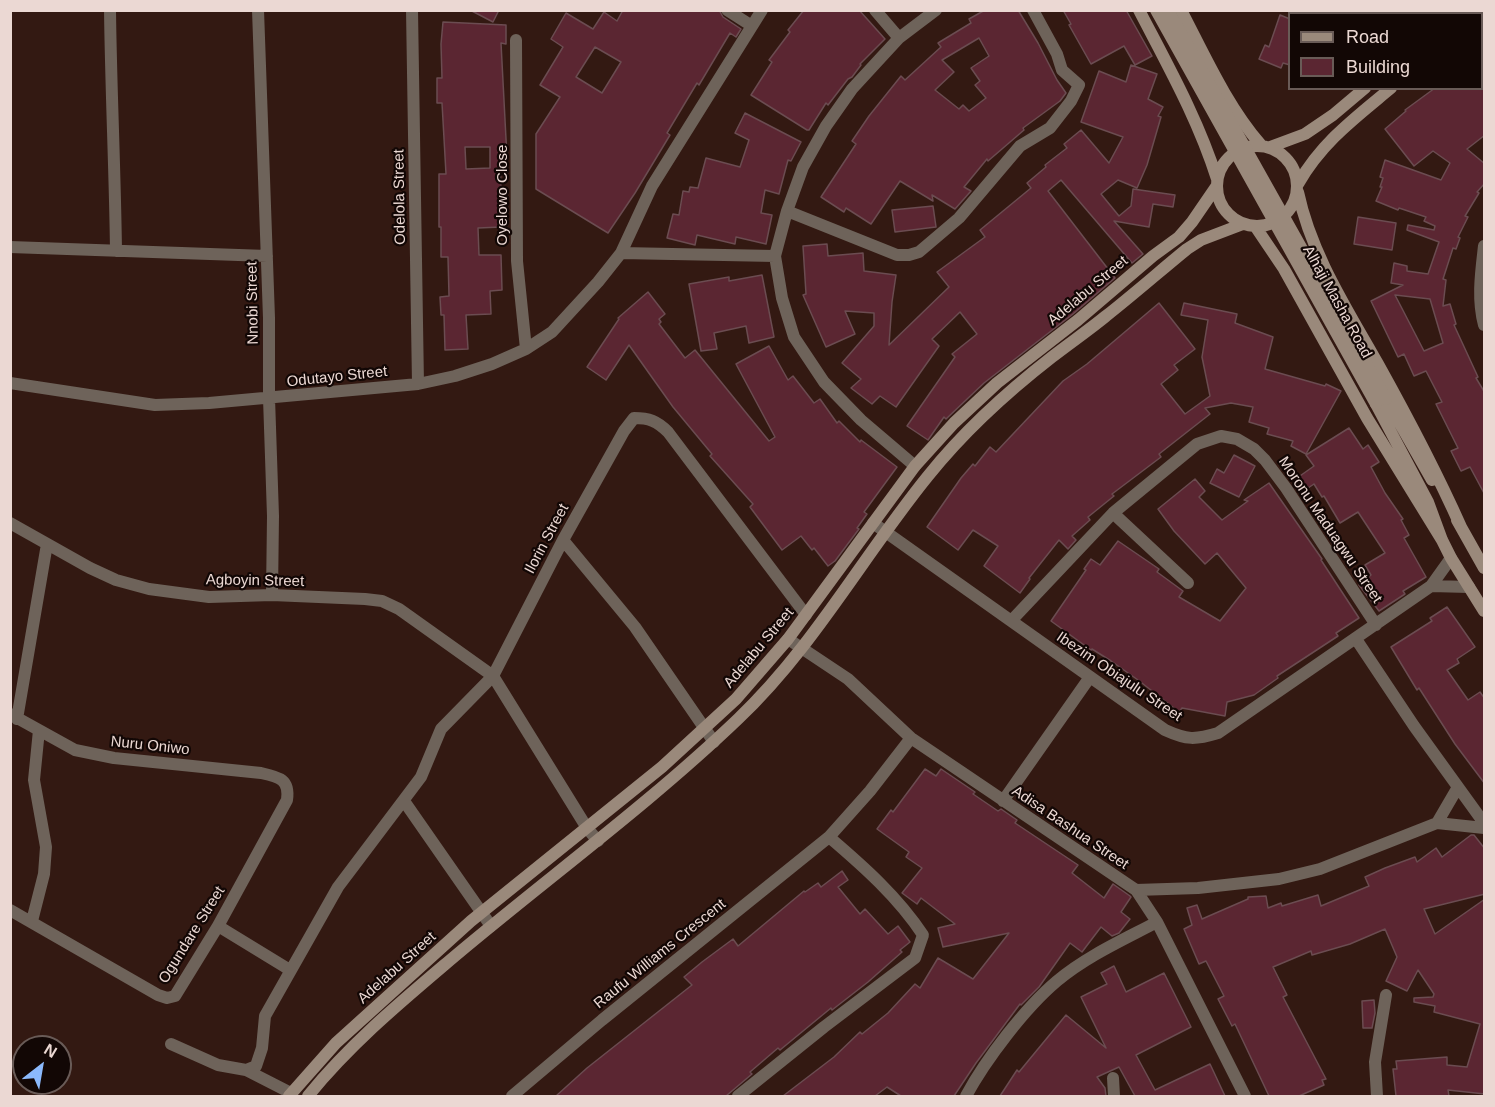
<!DOCTYPE html>
<style>
body{margin:0}
#map{position:relative;width:1495px;height:1107px;overflow:hidden;background:#331912;font-family:Arial,sans-serif}
canvas{display:block}
.frame{position:absolute;inset:0;border:12px solid #ebd8d3;pointer-events:none}
.legend{position:absolute;left:1288px;top:12px;width:195px;height:78px;box-sizing:border-box;background:#120705;border:2px solid #695b57;margin:0;padding:8px 10px;list-style:none;font-size:18px;color:#ebd8d3}
.legend li{display:flex;align-items:center;gap:12px;height:30px}
.legend b{width:30px;border:2px solid #695b57}
.north{position:absolute;left:12px;top:1035px;width:60px;height:60px;box-sizing:border-box;background:#120705;border:2px solid #695b57;border-radius:50%;rotate:31deg;font-size:16px;font-weight:700;line-height:24px;text-align:center;color:#ebd8d3}
.north::after{content:'';display:block;margin:auto;width:21px;height:27px;background:#8bb9fc;clip-path:polygon(50% 0,100% 100%,50% 72%,0 100%)}
</style>
<div id="map">
<canvas width="1495" height="1107"></canvas>
<div class="frame"></div>
<ul class="legend">
<li><b style="height:8px;background:#9a897b"></b>Road</li>
<li><b style="height:16px;background:#5b2632"></b>Building</li>
</ul>
<div class="north">N</div>
</div>
<script>
const ctx = document.querySelector('canvas').getContext('2d');
ctx.lineJoin = 'round';
function paint(path, color) { ctx.fillStyle = color; ctx.fill(path, 'evenodd'); }
function stroke(path, color, width, dash) { ctx.strokeStyle = color; ctx.lineWidth = width; ctx.lineCap = dash ? 'butt' : 'round'; ctx.setLineDash(dash || []); ctx.stroke(path); }
function write(font, color, halo, rows, align = 'center') {
  ctx.font = font + ' Arial,sans-serif'; ctx.lineWidth = 4.5; ctx.setLineDash([]); ctx.textBaseline = 'middle'; ctx.strokeStyle = halo; ctx.fillStyle = color; for (const [text, x, y, turn = 0] of rows) {
    ctx.save(); ctx.translate(x, y); ctx.rotate((+turn || 0) * Math.PI / 180); ctx.textAlign = isNaN(turn) ? turn : align; if (halo) ctx.strokeText(text, 0, 0); ctx.fillText(text, 0, 0); ctx.restore();
  }
}
const building = new Path2D(`
 M470 10H499L493 22Z
 M623 10H719L723 17 741 29 736 37 730 33 699 85 697 83 667 133 670 135 635 193 608 233 536 189V134L560 97 540 85 563 47 551 39 566 13 593 29 604 12 617 21ZM595 47 621 62 602 93 576 77Z
 M804 10H859L885 39 860 64 861 65 852 77 848 79 828 105 826 103 809 130H807L751 95 772 62 769 60 790 32 788 30Z
 M985 10H1018L1038 43 1057 80 1066 93 1060 101 1023 128 1024 130 988 161 987 159 964 187 971 191 955 209 932 195 933 201 900 181 871 224 846 208 844 212 821 197 856 144 852 141 869 116 901 76 905 80 941 47 938 43 971 23 969 19ZM979 38 989 56 971 68 980 81 975 85 986 98 969 111 963 105 959 109 935 90 954 72 942 60Z
 M1063 10H1126L1152 56 1135 65 1124 46 1091 64 1069 25 1071 24Z
 M1280 15 1290 19V65L1283 63 1281 68 1259 59 1265 45 1269 47Z
 M443 22 506 25V44L501 43 507 158H500L501 188H499L501 227 478 228 479 255H501L502 290 490 291 491 314 466 315 468 349 445 350 444 315H441L440 297 449 296 448 257H441V227H439V174H446L442 103H437V78H442L441 44ZM465 147H490V168L466 169Z
 M1131 65 1157 74 1148 99 1163 107 1158 116 1161 117 1147 165 1137 188 1118 180 1101 194 1119 216 1131 206 1133 189 1175 195 1173 207 1153 204 1149 227 1114 221 1143 254 1132 263 1061 180 1048 191 1115 278 1073 314 984 383 946 419 944 417 928 440 907 426 955 357 952 354 977 334 960 312 932 339 939 346 896 407 880 396 872 404 851 388 861 379 842 363 874 326V313L845 311 855 334 826 347 803 295 806 294 803 246 827 244 828 256 863 253 864 271 896 275 892 302 889 345 949 287 937 272 985 237 980 230 1031 188 1027 183 1046 167 1045 165 1067 148 1064 144 1081 130 1109 163 1123 137 1081 122 1099 71 1126 82Z
 M1435 88H1485V135L1467 149 1485 164V183L1477 192 1479 193 1465 216 1468 217 1458 237 1460 238 1456 249 1453 248 1443 279 1446 280 1443 306 1450 304 1456 324 1454 325 1478 377 1476 378 1485 393V495L1470 467 1461 471 1451 451 1458 448 1436 404 1442 402 1426 371 1414 376 1404 354 1398 357 1371 301 1403 285 1391 283 1394 263 1407 266V271L1428 274 1439 242 1407 230 1408 225 1434 230 1435 226 1424 221 1426 217 1399 208 1398 210 1376 201 1382 187H1380L1383 178 1380 177 1385 160 1441 180 1450 163 1433 151 1414 166 1385 129 1406 111 1405 110ZM1395 295 1430 299 1443 343 1424 351Z
 M745 113 801 142 791 161 788 160 779 194 765 190 761 213 772 215 766 244 736 237 735 244 697 235 695 245 667 238 673 214 679 215 683 191 689 192 690 187 698 188 706 158 740 167 749 140 735 133Z
 M933 206 936 227 895 232 892 210Z
 M1358 217 1396 223 1392 250 1354 244Z
 M762 275 774 337 749 343 746 326 714 333 717 349 701 351 689 284 729 277V281Z
 M648 292 665 314 659 319 661 322 659 324 685 358 695 350 769 441 775 437 736 364 769 346 788 380 793 376 814 403 820 399 837 423 839 421 860 442 861 440 897 467 864 512 867 514 857 528 859 529 835 561 828 566 814 548 812 550 801 536 782 550 750 507 753 504 710 456 712 454 673 407 629 345 606 380 587 367 619 319 618 318Z
 M1159 303 1195 349 1174 365 1178 370 1161 384 1185 414 1210 396 1202 357 1208 320 1181 315 1184 303 1237 314 1235 323 1273 337 1265 369 1325 386 1326 384 1341 391 1306 454 1291 446 1293 441 1267 434 1269 428 1249 422 1253 407 1231 403 1205 408 1210 414 1159 454 1161 457 1112 494 1114 496 1088 517 1090 520 1072 536 1076 540 1068 549 1059 540 1029 578 1030 579 1020 593 984 566 998 546 973 530 958 550 927 527 961 478 973 464 975 466 990 447 996 452 1063 381 1087 364Z
 M1349 428 1363 449 1368 445 1379 462 1371 467 1385 493 1403 519 1401 520 1409 535 1404 538 1426 577 1403 591 1405 594 1379 611 1359 585 1371 575 1365 565 1385 553 1358 512 1340 523 1324 496 1322 497 1314 484 1305 490 1297 478 1314 466 1306 455Z
 M1234 455 1255 466 1239 497 1210 483 1217 469 1224 473Z
 M1195 479 1205 491 1199 497 1222 520 1248 501 1244 500 1269 483 1322 559 1321 560 1359 618 1336 633 1338 636 1277 676 1278 678 1254 695 1227 702 1225 716 1182 708 1179 712 1138 680 1111 661 1092 649 1091 650 1051 621 1086 570 1084 569 1091 559 1100 565 1118 541 1159 569 1157 572 1183 591 1179 597 1220 621 1246 588 1217 553 1205 564 1174 531 1158 509Z
 M1447 607 1475 647 1457 659 1459 663 1447 670 1468 700 1480 692 1485 699V784L1455 744 1419 688 1417 690 1391 647 1432 621 1430 618Z
 M925 769 936 776 941 769 975 792 973 794 998 811 1001 809 1017 820 1015 823 1078 865 1072 873 1104 898 1113 884 1130 896 1131 897 1121 912 1130 919 1119 933 1112 936 1101 927 1082 952 1070 943 1039 987 1021 1005 1020 1004 976 1063 954 1096H901L887 1087 875 1096H783L834 1057 860 1032 862 1034 888 1013 915 984 920 988 938 958 973 979 1009 933 943 947 938 928 955 924 921 898 917 904 902 893 922 868 906 857 909 852 877 829 891 810 893 812Z
 M1471 835H1474L1485 849V894L1424 909 1435 934 1485 899V1094L1448 1090 1449 1096H1396L1393 1069H1397L1396 1061 1447 1057V1065L1467 1067 1480 1024 1434 1012 1435 1006 1414 1002V998L1433 997 1434 994 1418 970 1407 991 1386 981 1397 957 1385 929 1350 944 1312 955 1311 951 1273 967 1287 995 1283 997 1326 1079 1322 1080 1324 1085 1299 1096H1269L1235 1024 1232 1026 1218 999 1224 996 1206 961 1199 964 1184 929 1192 925 1187 908 1197 905 1202 919 1248 899V897L1266 896 1268 908 1281 903 1282 906 1318 895 1321 906 1369 886 1365 877 1385 868 1415 857 1417 862 1436 848 1442 857Z
 M842 871 848 880 838 887 860 914 865 909 888 934 898 926 910 942 900 950 902 952 868 982 832 1010 831 1008 780 1050 778 1048 750 1072 752 1074 726 1096H556L587 1068 692 985 684 977 702 962 733 939 738 946 804 891 805 892 818 883 821 887Z
 M1114 966 1126 992 1164 973 1191 1027 1136 1055 1155 1090 1210 1064 1225 1096H1135L1119 1067 1097 1077 1105 1088 1106 1096H1000L1017 1070 1019 1072 1066 1015 1106 1048 1081 997 1107 984 1101 973Z
 M1374 1000 1375 1013 1372 1028H1363L1362 1001Z`);
paint(building, '#5b2632');
stroke(building, '#6b4c51', 1.5);
stroke(new Path2D(`
 M110 10C111 91 115 171 116 251
 M258 10 269 318V398L273 516 272 595
 M412 10 418 384
 M727 10 752 26
 M875 10 899 38
 M516 40 517 261 526 349
 M787 211 897 255H909L919 252 959 218 1020 146 1050 128 1071 101 1079 85 1062 70 1057 54 1033 10
 M1484 246C1481 272 1477 299 1484 325
 M10 247 267 256
 M621 253 775 256
 M10 383 155 405 209 403 418 384 455 376 492 364 526 349 552 332 598 282 621 253 652 186 762 10
 M915 466 861 420 824 382 794 337 782 298 775 256 787 211 803 167 826 126 852 89 899 38 936 10
 M1113 513 1188 583
 M10 523 90 568 116 580 149 589 209 597 272 595 365 599 382 601 399 609 493 676 587 828 598 841
 M873 523 1165 730C1187 740 1195 740 1218 733L1431 586 1451 558
 M563 540 635 627 714 742
 M1431 586 1469 587
 M1011 621 1113 513 1197 444 1221 436 1237 439 1254 449 1265 460 1286 488 1376 625
 M788 639 848 679 911 738 1136 890 1157 922 1245 1096
 M1356 639 1414 726 1484 823
 M10 714 75 750 114 758 261 773C279 777 290 779 287 800L218 926 175 996 167 998 158 995 10 910
 M17 719 47 544
 M404 801 491 926
 M1003 801 1090 677
 M1437 823 1458 787
 M1136 890 1198 888 1279 879 1320 869 1437 823 1484 828
 M32 921 44 874 46 847 34 780 39 730
 M218 926 290 970
 M171 1044 218 1065 246 1070
 M1113 1078 1114 1096
 M292 1096 291 1093 246 1070 256 1066 262 1048 265 1016 338 887 421 777 441 729 493 676 563 540 624 431 634 418C649 418 657 421 668 432L806 615
 M512 1096 602 1020 829 837 870 791 911 738
 M738 1096 824 1027 915 958 923 935C898 897 863 866 829 837
 M966 1096C986 1059 1025 1008 1057 981 1087 956 1123 940 1157 922
 M1377 1096 1375 1062 1386 995`), '#6e635a', 12);
stroke(new Path2D(`
 M1139 10C1168 66 1198 119 1217 179
 M1181 10C1205 56 1227 106 1261 145
 M1458 14 1462 10
 M1482 17 1484 15
 M1217 186a40 40 0 1 1 80 0a40 40 0 1 1-80 0Z
 M1270 147 1305 134 1333 115 1365 88
 M1298 184C1322 142 1355 118 1391 88
 M1298 192C1311 254 1347 309 1378 364 1408 418 1436 471 1461 527
 M1255 226 1284 269 1367 418 1442 540
 M1386 399 1432 480
 M1376 404 1428 502 1442 540 1451 558 1484 611
 M1457 520 1484 568
 M289 1096 336 1043 471 921 662 767 736 699 788 639 915 466 954 423 997 383 1078 320 1153 256 1179 237 1192 222 1216 187
 M308 1096C351 1043 402 1001 455 956 549 877 649 804 738 719 813 648 863 556 928 476 964 431 1007 392 1052 357 1070 343 1089 330 1106 316 1134 294 1160 271 1187 249L1201 240 1243 224`), '#9a897b', 12);
stroke(new Path2D(`
 M1156 10 1376 404
 M1168 10 1386 399`), '#9a897b', 12);
write('15px', '#ebd8d3', '#120705', [
 ["Oyelowo Close",503,195,-90],
 ["Odelola Street",400,197,-91],
 ["Adelabu Street",1088,291,-40],
 ["Alhaji Masha Road",1337,302,61],
 ["Nnobi Street",253,303,-91],
 ["Odutayo Street",337,377,-6],
 ["Moronu Maduagwu Street",1330,530,56],
 ["Ilorin Street",547,539,-62],
 ["Agboyin Street",255,581,1],
 ["Adelabu Street",759,648,-50],
 ["Ibezim Obiajulu Street",1119,677,34],
 ["Nuru Oniwo",150,746,6],
 ["Adisa Bashua Street",1070,828,34],
 ["Ogundare Street",192,935,-58],
 ["Raufu Williams Crescent",660,954,-39],
 ["Adelabu Street",397,968,-42]
]);
</script>
